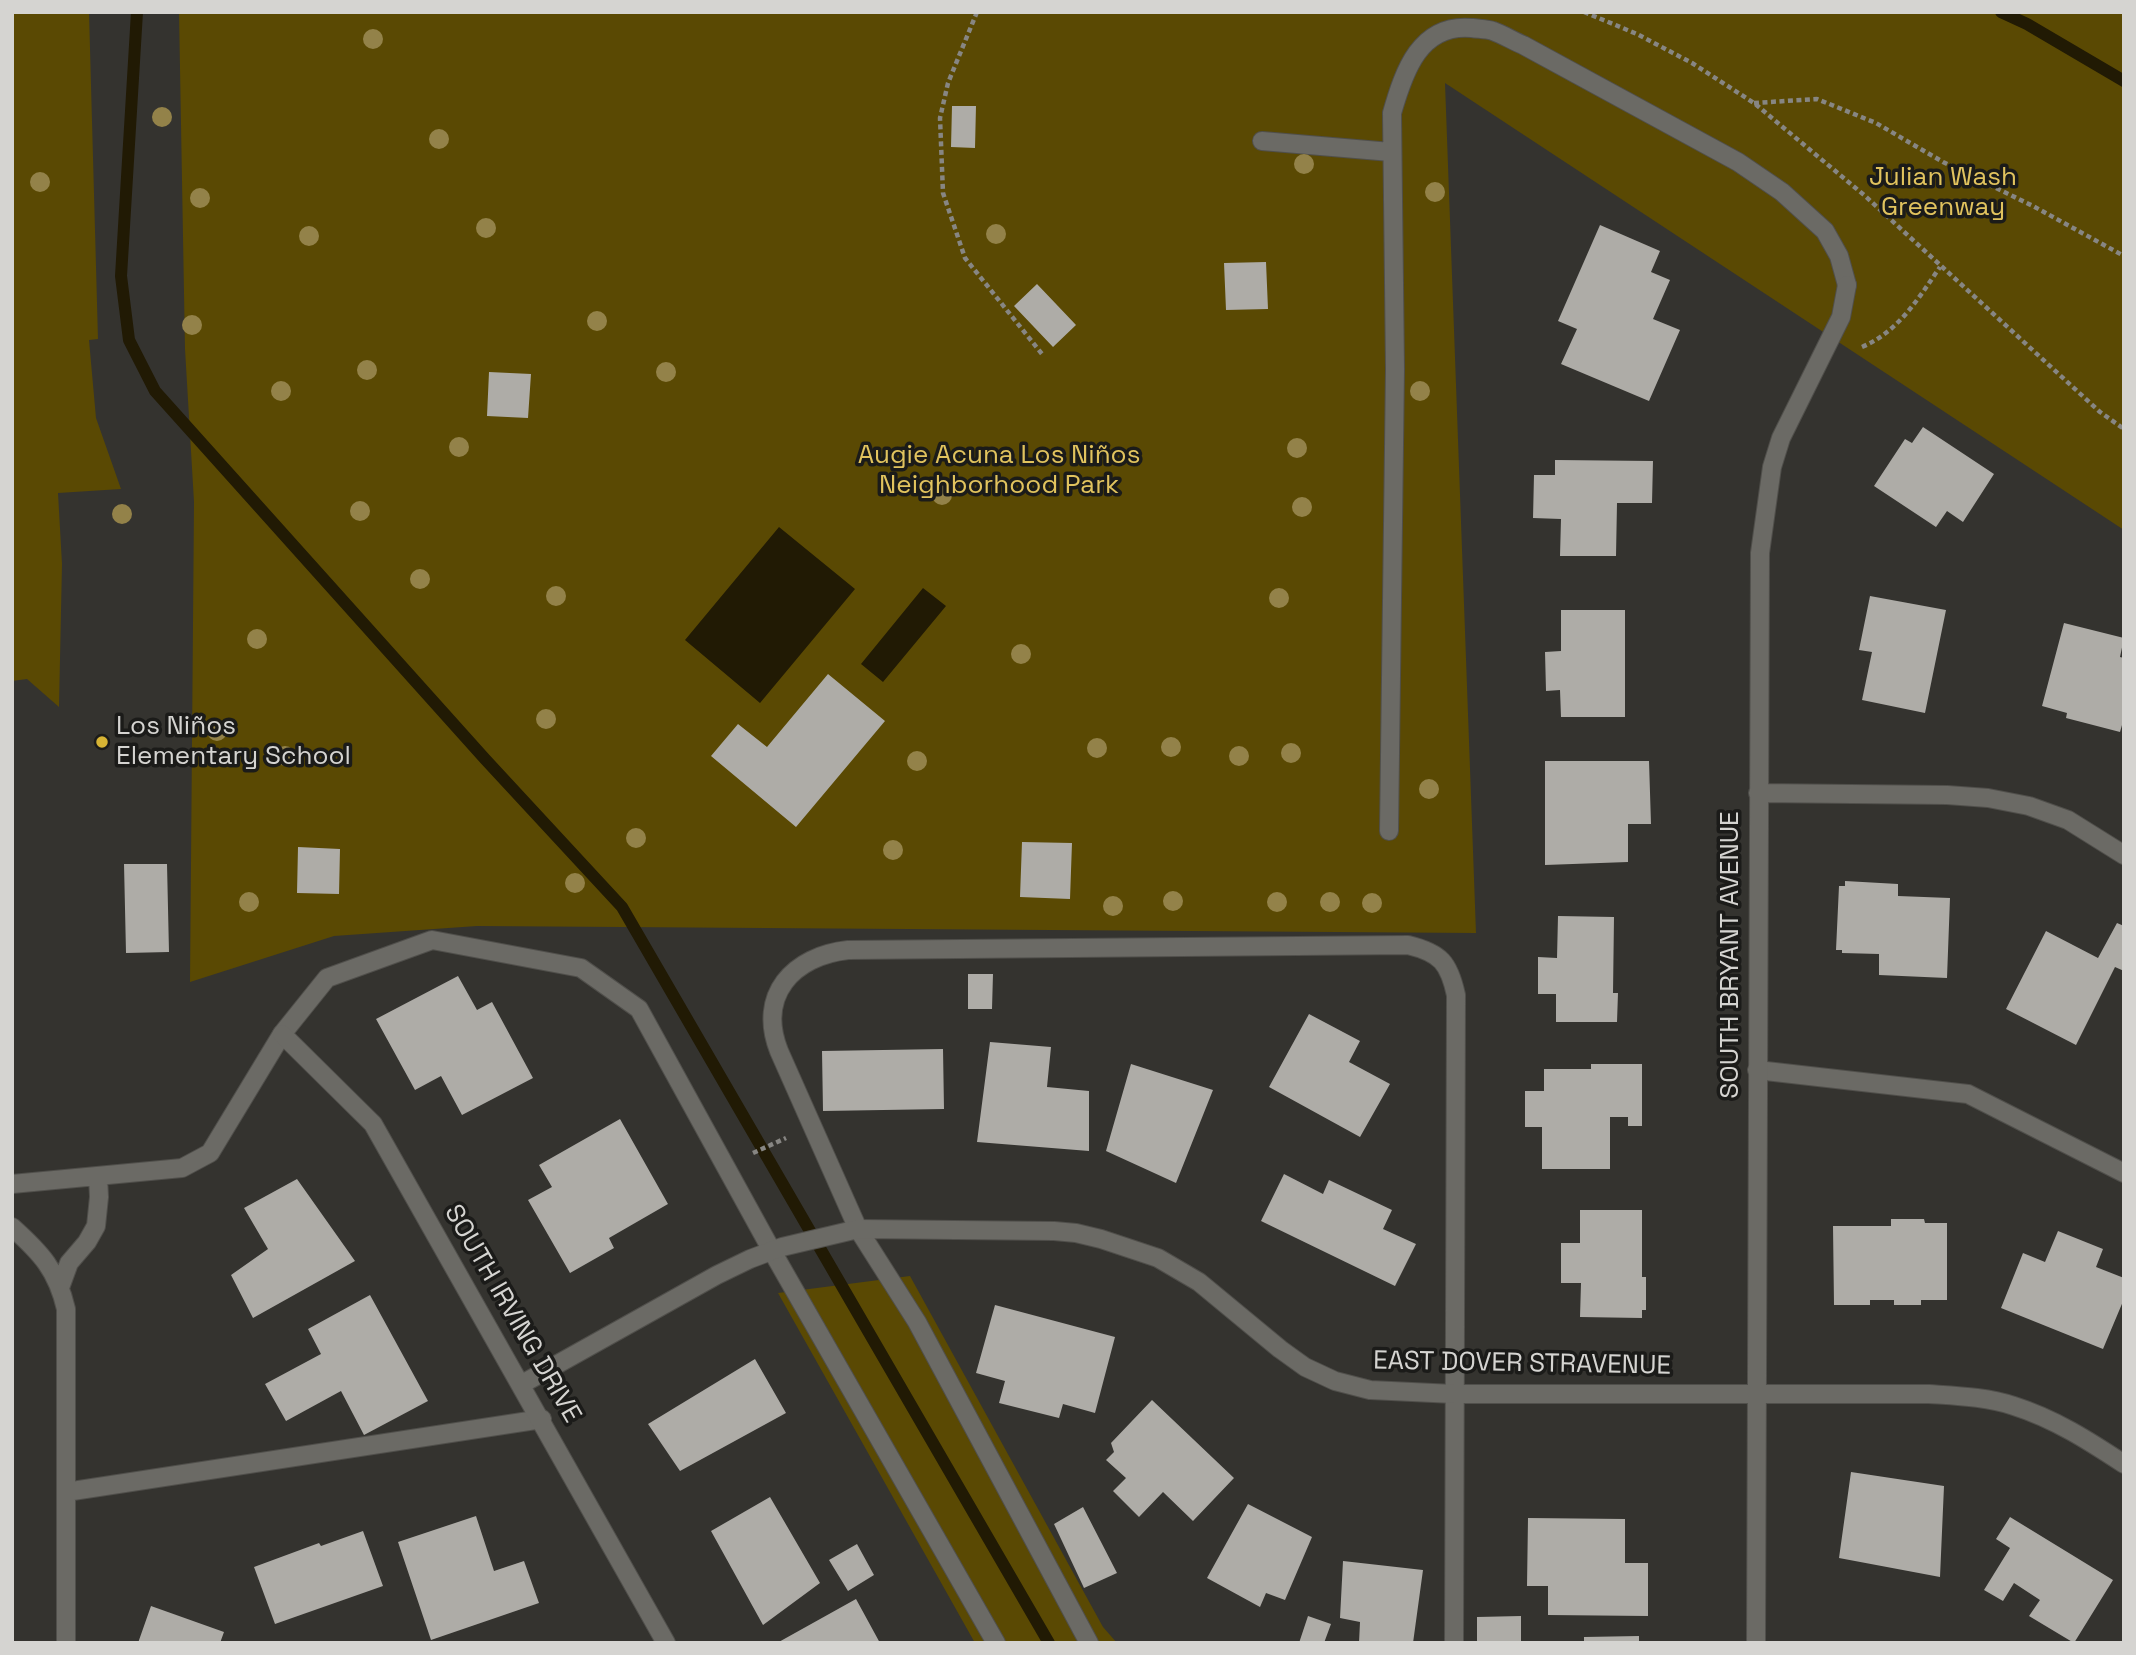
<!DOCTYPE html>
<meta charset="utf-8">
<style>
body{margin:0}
#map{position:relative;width:2136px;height:1655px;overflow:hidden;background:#34332f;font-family:"Space Grotesk",sans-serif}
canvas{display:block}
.frame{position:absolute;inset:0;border:14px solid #d5d4d1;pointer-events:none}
</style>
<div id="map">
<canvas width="2136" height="1655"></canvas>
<div class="frame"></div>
</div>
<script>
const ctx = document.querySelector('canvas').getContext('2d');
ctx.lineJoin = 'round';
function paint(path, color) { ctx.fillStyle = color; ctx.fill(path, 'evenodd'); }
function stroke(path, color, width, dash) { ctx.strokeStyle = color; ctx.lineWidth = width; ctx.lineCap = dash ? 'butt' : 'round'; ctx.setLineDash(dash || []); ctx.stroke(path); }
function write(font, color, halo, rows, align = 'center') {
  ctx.font = font + ' "Space Grotesk",sans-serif'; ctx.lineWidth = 7; ctx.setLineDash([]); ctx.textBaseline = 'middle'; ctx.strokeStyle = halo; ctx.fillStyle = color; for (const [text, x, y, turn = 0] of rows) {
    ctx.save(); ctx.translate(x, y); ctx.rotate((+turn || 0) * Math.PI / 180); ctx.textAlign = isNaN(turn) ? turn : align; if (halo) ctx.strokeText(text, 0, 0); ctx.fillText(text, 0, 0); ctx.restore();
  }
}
paint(new Path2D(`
 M12 12H89L98 339 89 340 96 418 121 489 58 493 62 564 59 707 27 679 12 681Z
 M179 12H2124V530L1445 83 1476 933 477 926 334 936 190 982 194 502 185 349Z
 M910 1276 1103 1627 1117 1643H975L778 1293Z`), '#5a4903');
paint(new Path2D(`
 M779 527 855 589 760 703 685 640Z
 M923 588 946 606 883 682 861 664Z`), '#211a04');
stroke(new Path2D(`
 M137 12 121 276 129 340 155 391 485 759 622 907 1049 1643
 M2001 12 2027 24 2124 81`), '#211a04', 12);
paint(new Path2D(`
 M952 106H976L975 148 951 147Z
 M1600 225 1660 251 1651 272 1670 280 1653 319 1680 330 1649 401 1561 364 1577 329 1558 321Z
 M1266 262 1268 309 1226 310 1224 263Z
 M1037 284 1076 325 1053 347 1014 306Z
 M489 372 531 374 528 418 487 416Z
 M1923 427 1994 474 1963 522 1947 511 1936 527 1874 486 1905 439 1912 443Z
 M1555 460 1653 461 1652 503H1617L1616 556H1560L1561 519 1533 518 1534 475H1555Z
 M1870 596 1946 610 1925 713 1862 700 1872 652 1859 650Z
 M1561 610H1625V717H1561L1560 690 1546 691 1545 652 1561 651Z
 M2064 623 2124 638 2120 657 2124 658V718L2120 732 2066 718 2067 713 2042 706Z
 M828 674 885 721 796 827 711 756 738 724 767 747Z
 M1545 761H1649L1651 824H1628V862L1545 865Z
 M1022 842 1072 843 1070 899 1020 897Z
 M298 847 340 849 339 894 297 893Z
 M124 864H167L169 952 126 953Z
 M1845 881 1898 884V896L1950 898 1947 978 1879 975V954L1842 953V950H1836L1839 886H1845Z
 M1558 916 1614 917 1613 993H1618L1617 1022H1556V994H1538V957L1557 958Z
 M2117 923 2124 926V971L2115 967 2076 1045 2006 1009 2046 931 2098 958Z
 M968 974H993L992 1009H968Z
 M458 976 477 1010 492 1002 533 1078 462 1115 441 1076 415 1090 376 1019Z
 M1309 1014 1360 1041 1349 1062 1390 1084 1360 1137 1269 1087Z
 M990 1042 1051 1047 1047 1087 1089 1091V1151L977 1142Z
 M943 1049 944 1109 823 1111 822 1051Z
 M1131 1064 1213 1090 1176 1183 1106 1151Z
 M1591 1064H1642V1126H1628V1117H1610V1169H1542V1127H1525V1091H1544V1069H1591Z
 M620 1119 668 1204 609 1238 614 1248 570 1273 528 1200 552 1187 539 1165Z
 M1284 1174 1323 1194 1329 1180 1392 1210 1383 1229 1416 1244 1395 1286 1261 1221Z
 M297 1179 355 1261 253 1318 231 1275 268 1249 244 1208Z
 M1580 1210H1642V1277H1646V1310H1642V1318L1580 1317 1581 1283H1561V1243H1580Z
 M1891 1219H1924L1925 1223H1947V1300H1921V1305H1894V1300H1870V1305H1834L1833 1226H1891Z
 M2058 1231 2103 1249 2096 1267 2124 1278V1299L2103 1349 2001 1308 2023 1253 2045 1262Z
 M370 1295 428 1401 364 1435 341 1391 286 1421 265 1384 321 1354 308 1329Z
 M995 1305 1115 1337 1095 1413 1063 1404 1059 1418 999 1403 1005 1381 976 1373Z
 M755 1359 786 1413 680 1471 648 1424Z
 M1152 1400 1234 1478 1193 1521 1163 1492 1139 1517 1113 1491 1126 1478 1106 1460 1114 1452 1111 1443Z
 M1851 1472 1944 1486 1940 1577 1839 1558Z
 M770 1497 820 1583 763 1625 711 1531Z
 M1248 1504 1312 1537 1285 1600 1266 1593 1260 1607 1207 1578Z
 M1083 1507 1117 1573 1084 1588 1054 1524Z
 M476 1516 494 1571 524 1561 539 1603 431 1640 398 1542Z
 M2010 1517 2113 1580 2074 1643 2029 1616 2040 1600 2014 1583 2003 1601 1984 1590 2010 1548 1996 1539Z
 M1528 1518 1625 1519V1563H1648V1616L1548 1615V1586H1527Z
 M363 1531 383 1586 275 1624 254 1567 319 1543 321 1546Z
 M857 1544 874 1575 848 1591 829 1560Z
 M1343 1561 1423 1570 1413 1643H1359L1360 1622 1340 1618Z
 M856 1599 880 1643H777Z
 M151 1606 224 1632 220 1643H138Z
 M1308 1616 1331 1624 1324 1643H1299Z
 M1521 1616V1643H1477V1617Z
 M1639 1636V1643H1584V1637Z`), '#aeaca7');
const service = new Path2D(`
 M1262 141 1391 152
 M1389 831 1395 369 1392 113C1404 71 1420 23 1472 28 1479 29 1487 29 1493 31 1504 35 1513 41 1523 45L1738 162 1782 192 1825 231 1839 256 1847 285
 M1757 1070 1968 1094 2124 1173
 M12 1184 182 1168 210 1153 282 1034 327 978 432 940 581 968 639 1009 772 1251 996 1643
 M12 1227C41 1253 57 1270 66 1309V1643
 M61 1285 69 1263 87 1242 96 1226 99 1197 98 1176
 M66 1492 542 1419
 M1089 1643 917 1322 858 1229 779 1051C757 995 793 956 848 950L1408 945C1441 953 1449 963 1456 995L1454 1643`);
const minor = new Path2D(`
 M1758 793 1947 795 1988 798 2029 806 2068 820 2124 855
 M282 1034 373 1124 666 1643
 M522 1384 717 1275 750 1259 782 1247 858 1229 1054 1231 1076 1233 1101 1239 1158 1258 1199 1282 1280 1349 1305 1367 1335 1381 1370 1390 1454 1394H1929C1958 1396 1987 1397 2014 1406 2055 1419 2089 1441 2124 1464
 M1756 1643 1760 553 1772 467 1781 438 1841 317 1847 285`);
stroke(service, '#504f4b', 20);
stroke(minor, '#504f4b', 20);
stroke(new Path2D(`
 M977 12 948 83 940 118 943 193 965 258 1042 354
 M1584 12 1637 34 1692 63 1754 103 1864 195 2100 412 2124 429
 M1754 103 1817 99 1876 123 1943 162 2033 206 2124 256
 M1862 347C1899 331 1918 299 1940 267
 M753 1153 786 1138`), '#878683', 4.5, [5, 3.5]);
stroke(service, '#6b6a65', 18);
stroke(minor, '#6b6a65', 18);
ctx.fillStyle = '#938249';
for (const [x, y] of [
 [373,39],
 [162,117],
 [439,139],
 [1304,164],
 [40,182],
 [1435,192],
 [200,198],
 [486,228],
 [996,234],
 [309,236],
 [597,321],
 [192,325],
 [367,370],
 [666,372],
 [281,391],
 [1420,391],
 [459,447],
 [1297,448],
 [942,495],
 [1302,507],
 [360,511],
 [122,514],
 [420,579],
 [556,596],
 [1279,598],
 [257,639],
 [1021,654],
 [546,719],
 [217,731],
 [1171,747],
 [1097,748],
 [1291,753],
 [285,756],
 [1239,756],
 [917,761],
 [1429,789],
 [636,838],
 [893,850],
 [575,883],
 [1173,901],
 [249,902],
 [1277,902],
 [1330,902],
 [1372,903],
 [1113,906]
]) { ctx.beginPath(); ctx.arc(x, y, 10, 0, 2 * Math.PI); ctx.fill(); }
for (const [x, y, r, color] of [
 [102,742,7,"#d7b434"]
]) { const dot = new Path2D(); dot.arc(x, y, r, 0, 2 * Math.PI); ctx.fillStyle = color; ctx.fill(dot); stroke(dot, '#1b1b19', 2.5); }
write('26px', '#e1c35e', '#1b1b19', [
 ["Julian Wash",1943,178],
 ["Greenway",1943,208],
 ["Augie Acuna Los Niños",999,456],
 ["Neighborhood Park",999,486]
]);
write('26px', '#d5d4d1', '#1b1b19', [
 ["Los Niños",116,727],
 ["Elementary School",116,757]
], 'left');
write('26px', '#d5d4d1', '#1b1b19', [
 ["SOUTH BRYANT AVENUE",1731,955,-90],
 ["SOUTH IRVING DRIVE",512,1314,60],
 ["EAST DOVER STRAVENUE",1522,1364,1]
]);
</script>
